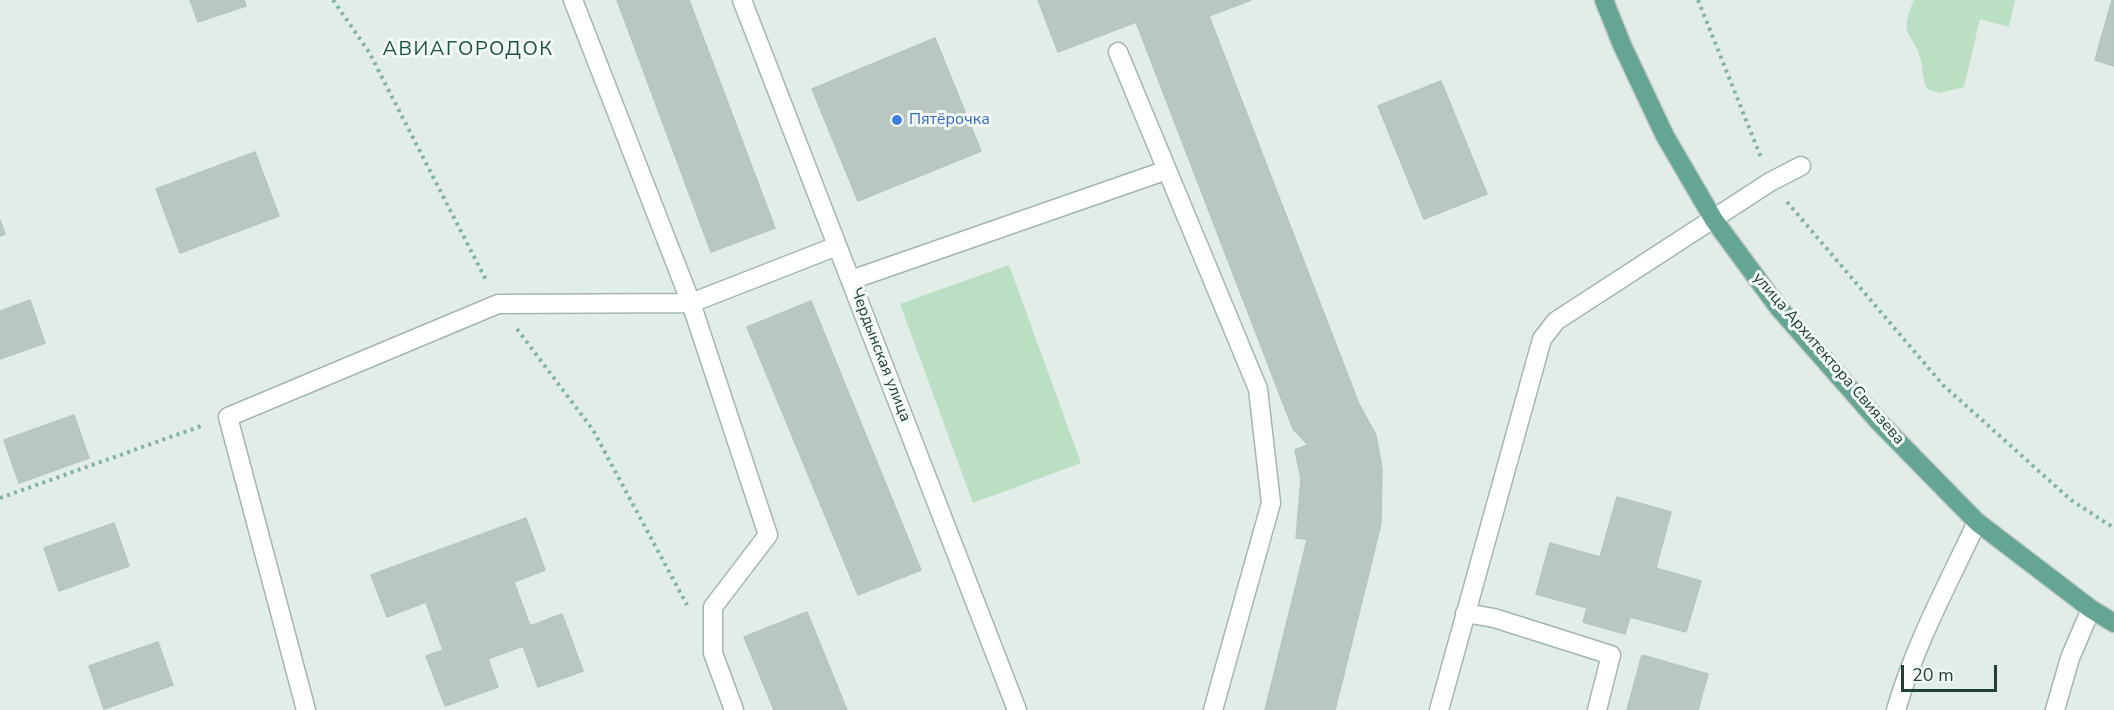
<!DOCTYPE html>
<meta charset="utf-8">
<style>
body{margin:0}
#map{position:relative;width:2114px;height:710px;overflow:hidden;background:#e2ede8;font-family:"Nunito Sans",sans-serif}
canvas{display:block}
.scale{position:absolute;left:1901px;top:665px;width:96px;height:27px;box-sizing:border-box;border:3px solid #214036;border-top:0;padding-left:8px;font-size:18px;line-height:21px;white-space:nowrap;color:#214036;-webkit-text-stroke:4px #f3f9f6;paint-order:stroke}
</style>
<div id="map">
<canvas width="2114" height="710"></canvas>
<div class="scale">20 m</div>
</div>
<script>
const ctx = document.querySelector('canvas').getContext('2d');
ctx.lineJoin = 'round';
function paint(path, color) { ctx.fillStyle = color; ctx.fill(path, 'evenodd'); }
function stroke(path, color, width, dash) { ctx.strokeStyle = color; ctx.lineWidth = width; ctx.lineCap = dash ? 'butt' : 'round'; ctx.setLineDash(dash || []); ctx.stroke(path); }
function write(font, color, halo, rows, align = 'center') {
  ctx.font = font + ' "Nunito Sans",sans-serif'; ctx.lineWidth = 6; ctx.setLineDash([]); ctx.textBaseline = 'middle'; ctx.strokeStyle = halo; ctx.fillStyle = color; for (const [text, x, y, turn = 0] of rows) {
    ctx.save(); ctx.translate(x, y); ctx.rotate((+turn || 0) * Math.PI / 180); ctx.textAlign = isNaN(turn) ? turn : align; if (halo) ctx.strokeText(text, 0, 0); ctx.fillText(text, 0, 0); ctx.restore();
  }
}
paint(new Path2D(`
 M1914 0H2015L2009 27 1980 19 1964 87 1940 93 1927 89C1923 79 1923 72 1921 61 1914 30 1897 39 1914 0Z
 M1009 265 1081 463 973 503 900 304Z`), '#badfc3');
const building = new Path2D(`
 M190 0H244L246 6 198 22Z
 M617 0H689L775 228 711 252Z
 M1038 0H1251L1209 16 1359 404 1293 429 1136 22 1058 52Z
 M2112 0H2114V66L2095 60Z
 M935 38 981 151 858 201 812 89Z
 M1441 81 1487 194 1424 219 1378 106Z
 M255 152 279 216 180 253 156 189Z
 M0 220 5 234 0 236Z
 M30 300 45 343 0 359V311Z
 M811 301 921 570 858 595 747 327Z
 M1359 404 1376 435 1382 469 1381 523 1369 573 1303 557 1307 539 1296 538 1301 479 1295 450 1308 445 1293 429Z
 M74 415 89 458 19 483 4 440Z
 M1617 497 1671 512 1656 568 1701 581 1686 632 1630 617 1625 634 1583 622 1587 608 1536 594 1550 543 1600 557Z
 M526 518 545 570 514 582 530 626 562 614 583 671 538 687 523 646 488 659 498 687 445 706 426 656 443 650 426 602 387 617 371 575Z
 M114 523 129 566 59 591 44 548Z
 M1303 557 1369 573 1335 710H1265Z
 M807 612 847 710H774L744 637Z
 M158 642 173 685 104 709 89 666Z
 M1642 655 1708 674 1698 710H1627Z`);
paint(building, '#b8c8c1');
stroke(building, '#b4c7bf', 1.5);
const minor = new Path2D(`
 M573 0 691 303 768 535 713 607V653L734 710
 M742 0 1017 710
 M1118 52 1258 389 1271 503 1213 710
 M851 280 1167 170
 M1465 613 1494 618 1611 655 1597 710
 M306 710 228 417 498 304 691 303 837 246
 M1439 710 1542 339 1556 321 1770 182 1801 166
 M1896 710C1915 644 1948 584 1977 522
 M2055 710 2070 658 2091 609`);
const major = new Path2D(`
 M1604 0 1622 45 1665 136 1714 220 1778 307 1879 422 1977 522 2091 609 2114 623`);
stroke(minor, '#a4b6af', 21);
stroke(major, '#c1cac7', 21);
stroke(new Path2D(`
 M333 0 369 52 487 282
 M1698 0 1762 160
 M1787 202 1943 385 2071 500 2114 528
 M517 329 593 430 687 605
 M0 498 204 425`), '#81b3a2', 4, [3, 4.5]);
stroke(minor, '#fff', 18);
stroke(major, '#65a593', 18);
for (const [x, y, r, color] of [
 [897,120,6,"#3f7fe0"]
]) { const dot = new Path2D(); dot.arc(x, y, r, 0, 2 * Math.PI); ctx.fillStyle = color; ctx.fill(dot); stroke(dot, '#f3f9f6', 2); }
write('16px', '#366cbe', '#f3f9f6', [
 ["Пятёрочка",909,120]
], 'left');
write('16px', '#214036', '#f3f9f6', [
 ["Чердынская улица",880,355,69],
 ["улица Архитектора Свиязева",1828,359,49]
]);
ctx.letterSpacing = '1.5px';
write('20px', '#1c5344', '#f3f9f6', [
 ["АВИАГОРОДОК",468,50]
]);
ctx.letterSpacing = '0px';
</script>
